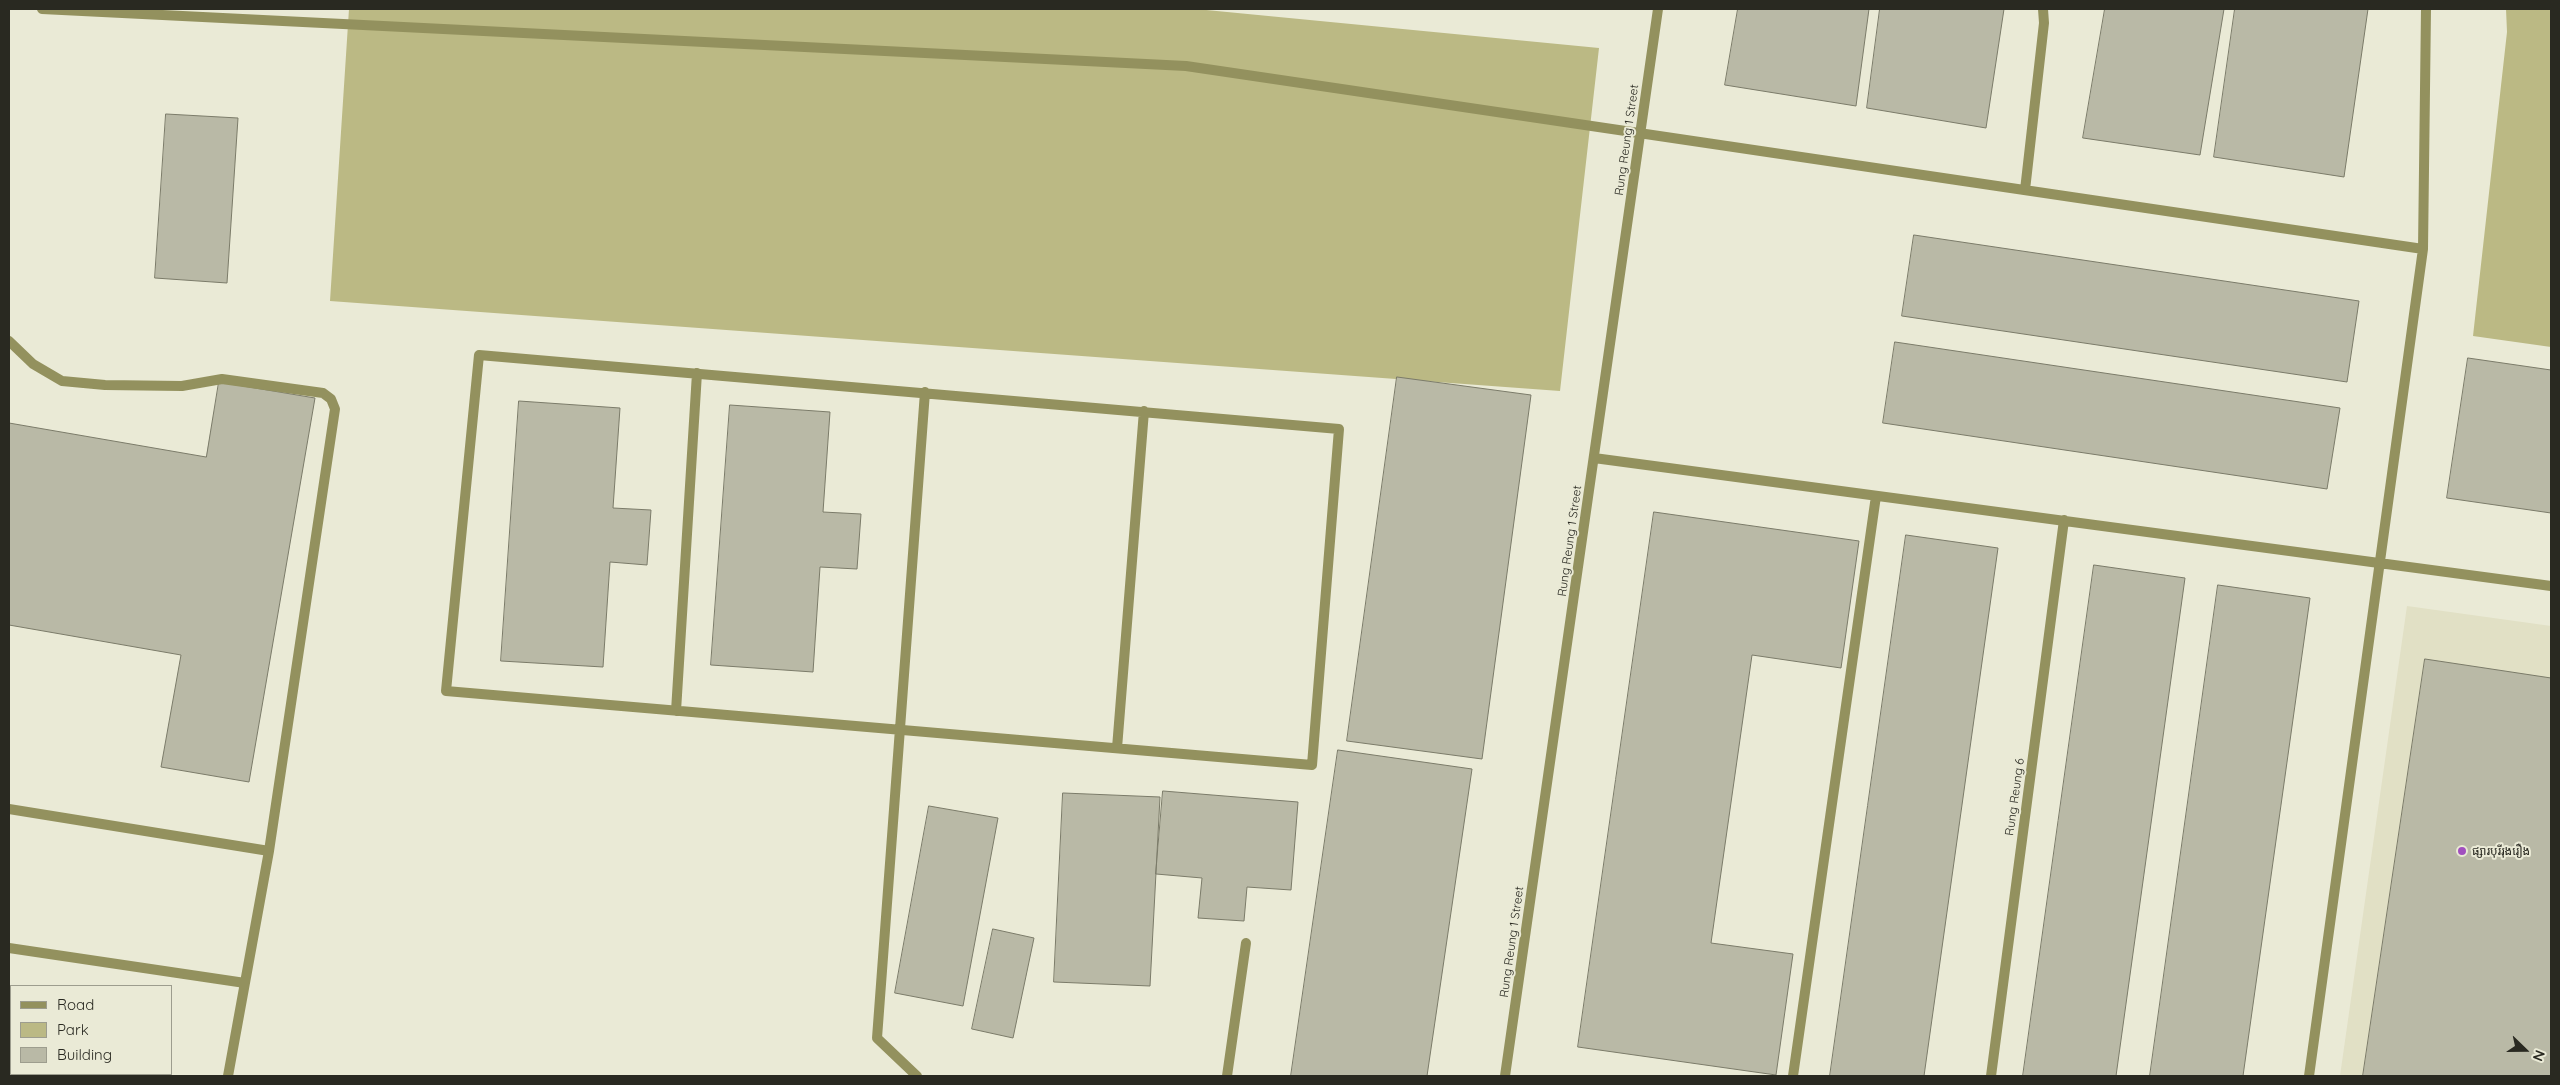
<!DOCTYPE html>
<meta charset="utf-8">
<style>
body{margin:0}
#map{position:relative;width:2560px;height:1085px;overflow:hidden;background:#eaead6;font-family:Quicksand,sans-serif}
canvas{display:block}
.frame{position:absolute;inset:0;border:10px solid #292921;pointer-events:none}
.legend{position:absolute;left:10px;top:985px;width:162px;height:90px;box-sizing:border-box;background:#eaead6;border:1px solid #9d9d8e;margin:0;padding:6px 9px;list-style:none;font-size:15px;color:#292921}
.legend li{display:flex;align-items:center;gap:10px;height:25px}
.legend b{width:25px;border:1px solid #9d9d8e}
.north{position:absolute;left:2500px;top:1025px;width:50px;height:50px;-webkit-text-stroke:4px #eaead6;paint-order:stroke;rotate:112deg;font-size:14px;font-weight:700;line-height:20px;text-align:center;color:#292921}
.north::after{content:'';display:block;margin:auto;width:18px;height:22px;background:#292921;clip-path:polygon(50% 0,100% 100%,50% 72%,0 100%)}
</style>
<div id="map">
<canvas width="2560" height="1085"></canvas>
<div class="frame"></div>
<ul class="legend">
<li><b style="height:6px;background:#93915e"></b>Road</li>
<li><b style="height:14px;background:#bbb984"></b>Park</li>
<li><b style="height:14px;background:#b9b9a6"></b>Building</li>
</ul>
<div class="north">N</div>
</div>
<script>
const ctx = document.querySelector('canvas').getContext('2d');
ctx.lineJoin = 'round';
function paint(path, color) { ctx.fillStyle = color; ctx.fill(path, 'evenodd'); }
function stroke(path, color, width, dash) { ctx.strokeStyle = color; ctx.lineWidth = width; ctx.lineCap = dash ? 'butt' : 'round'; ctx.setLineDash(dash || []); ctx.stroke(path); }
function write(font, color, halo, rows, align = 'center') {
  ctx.font = font + ' Quicksand,"Noto Sans Khmer",sans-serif'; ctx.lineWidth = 4; ctx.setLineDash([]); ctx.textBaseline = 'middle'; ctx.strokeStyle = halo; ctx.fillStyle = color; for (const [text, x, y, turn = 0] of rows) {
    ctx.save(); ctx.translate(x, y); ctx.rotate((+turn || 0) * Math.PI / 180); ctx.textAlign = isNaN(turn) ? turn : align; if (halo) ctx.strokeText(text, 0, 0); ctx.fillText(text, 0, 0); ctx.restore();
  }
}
paint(new Path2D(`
 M2407 606 2551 626V1076H2340Z`), '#e1e0c5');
paint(new Path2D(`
 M349 9H1196L1599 48 1560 391 330 301Z
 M2506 9H2551V347L2473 336 2507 32Z`), '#bbb984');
const building = new Path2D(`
 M1738 9H1869L1856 106 1725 85Z
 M1880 9H2004L1986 128 1867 108Z
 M2105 9H2224L2200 155 2083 138Z
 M2235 9H2368L2344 177 2214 157Z
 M166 114 238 118 227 283 155 278Z
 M1914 235 2359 301 2347 382 1902 316Z
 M1895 342 2340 408 2327 489 1883 423Z
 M2468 358 2551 370V513L2447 498Z
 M1397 377 1531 395 1482 759 1347 741Z
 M219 382 315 398 249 782 161 767 181 655 9 625V423L206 457Z
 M519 401 620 408 613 508 651 510 647 565 610 562 603 667 501 661Z
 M730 405 830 412 823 512 861 514 857 569 820 567 813 672 711 665Z
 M1654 512 1859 541 1841 668 1752 655 1711 943 1793 954 1776 1075 1578 1047Z
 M1906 535 1998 548 1924 1076H1830Z
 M2094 565 2185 578 2116 1076H2023Z
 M2218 585 2310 598 2243 1076H2150Z
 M2425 659 2551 678V1076H2363Z
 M1338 750 1472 769 1427 1076H1291Z
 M1163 791 1298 802 1291 890 1247 887 1244 921 1198 918 1202 878 1156 874Z
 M1063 793 1160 797 1150 986 1054 982Z
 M929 806 998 818 963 1006 895 993Z
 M993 929 1034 938 1013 1038 972 1029Z`);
paint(building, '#b9b9a6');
stroke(building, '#7b7b69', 1);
stroke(new Path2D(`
 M9 341 33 364 62 381 105 385 182 386 222 379 323 393 331 399 335 409 269 851 228 1076
 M479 355 1339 429 1312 765 446 691Z
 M676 711 697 373
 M1117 748 1144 411
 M9 809 269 851
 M9 948 245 983
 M917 1076 877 1038 925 392
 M1227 1076 1246 943`), '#93915e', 10);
stroke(new Path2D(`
 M42 9 1186 66 2423 249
 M2025 190 2044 23 2043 9
 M1594 458 2551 586
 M1505 1076 1658 9
 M1793 1076 1876 496
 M1991 1076 2064 520
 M2309 1076 2423 249 2426 9`), '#93915e', 10);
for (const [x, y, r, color] of [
 [2462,851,5,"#a14fbf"]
]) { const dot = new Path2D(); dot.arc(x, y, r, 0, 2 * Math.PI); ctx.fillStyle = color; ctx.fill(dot); stroke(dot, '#eaead6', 2); }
write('12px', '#292921', '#eaead6', [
 ["Rung Reung 1 Street",1627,140,-82],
 ["Rung Reung 1 Street",1570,541,-82],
 ["Rung Reung 6",2015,797,-82],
 ["Rung Reung 1 Street",1512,942,-82]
]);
write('12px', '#292921', '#eaead6', [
 ["ផ្សារបុរីរុងរឿង",2472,851]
], 'left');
</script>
